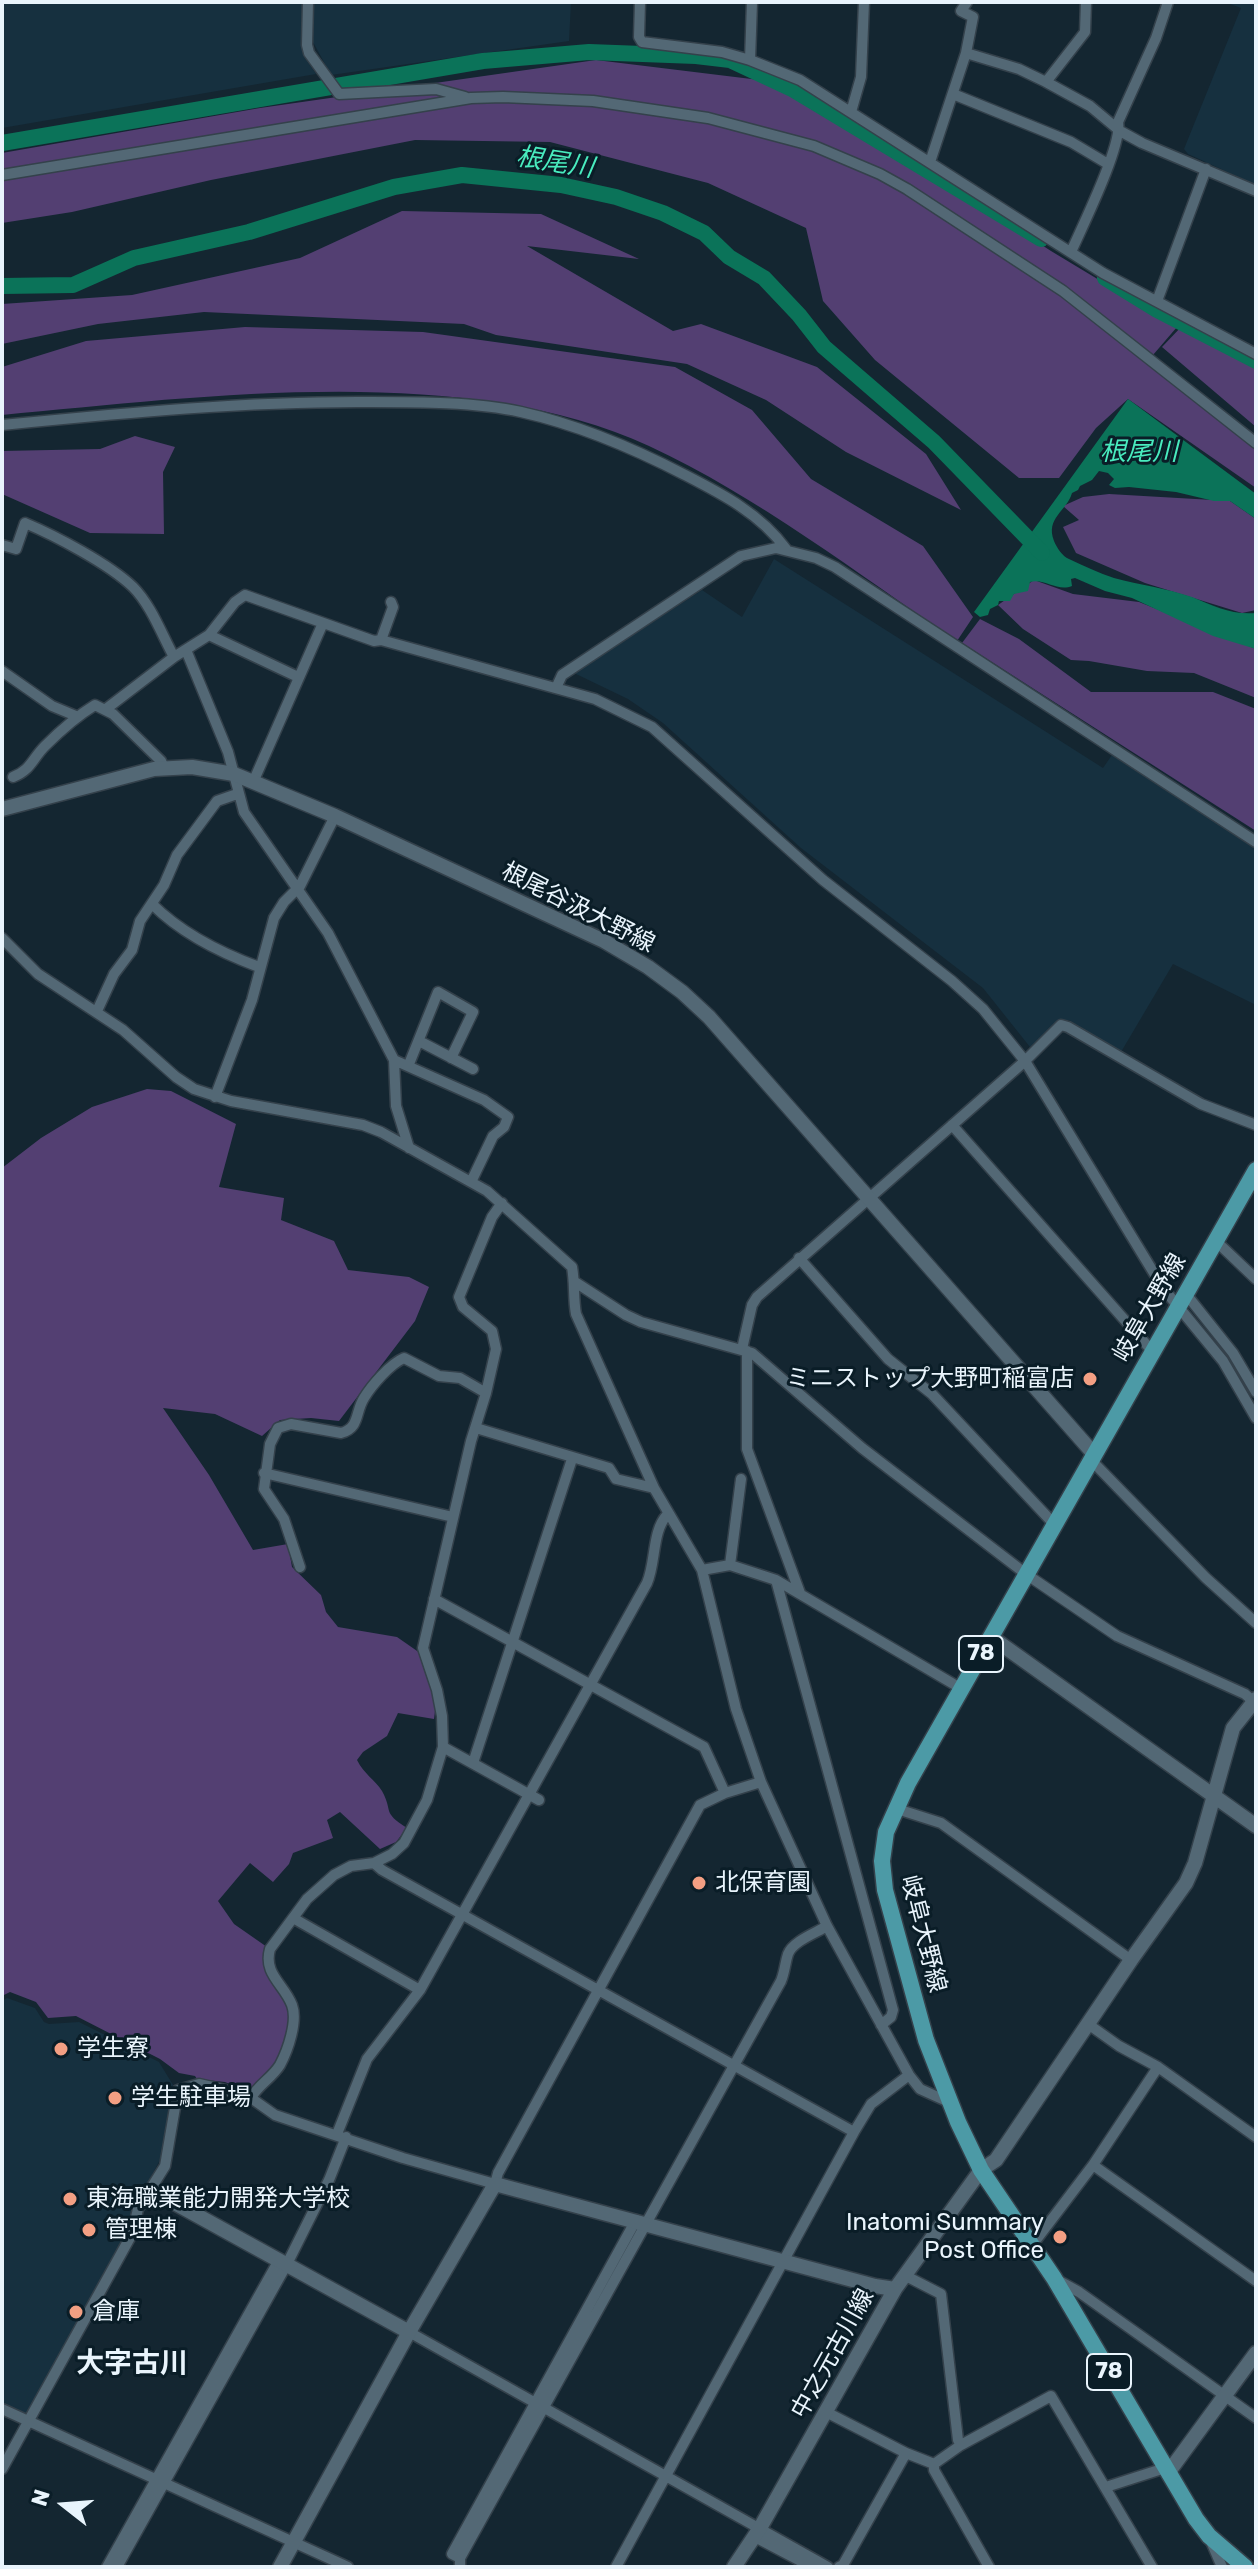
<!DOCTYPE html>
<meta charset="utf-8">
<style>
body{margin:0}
#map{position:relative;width:1258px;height:2569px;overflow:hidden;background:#142631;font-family:Rubik,sans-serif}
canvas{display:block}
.frame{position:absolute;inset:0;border:4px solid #e9f4fc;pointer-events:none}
.north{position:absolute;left:24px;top:2465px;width:80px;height:80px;-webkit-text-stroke:6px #0a1d27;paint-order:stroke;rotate:287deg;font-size:22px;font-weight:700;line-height:32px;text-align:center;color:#e9f4fc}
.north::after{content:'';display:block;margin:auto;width:28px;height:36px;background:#e9f4fc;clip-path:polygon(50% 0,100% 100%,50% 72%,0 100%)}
</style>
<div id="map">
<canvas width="1258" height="2569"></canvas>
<div class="frame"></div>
<div class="north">N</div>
</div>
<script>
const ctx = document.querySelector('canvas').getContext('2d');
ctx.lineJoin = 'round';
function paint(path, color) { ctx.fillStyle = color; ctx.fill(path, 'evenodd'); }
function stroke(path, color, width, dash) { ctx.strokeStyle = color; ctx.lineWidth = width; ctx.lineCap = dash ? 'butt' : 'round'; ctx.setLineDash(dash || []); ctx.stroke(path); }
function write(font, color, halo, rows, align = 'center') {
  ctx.font = font + ' Rubik,"Noto Sans JP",sans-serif'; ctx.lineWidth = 6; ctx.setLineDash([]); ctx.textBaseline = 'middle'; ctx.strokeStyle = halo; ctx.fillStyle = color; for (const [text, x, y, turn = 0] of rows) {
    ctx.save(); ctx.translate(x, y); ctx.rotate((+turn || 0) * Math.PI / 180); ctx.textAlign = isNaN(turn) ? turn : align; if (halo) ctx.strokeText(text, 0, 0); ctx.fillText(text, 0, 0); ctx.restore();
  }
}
paint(new Path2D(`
 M2 2H302L303 55 316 74 2 128Z
 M314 2H571L569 41 331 75 313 42Z
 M1225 2H1256V185L1188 154 1184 149 1241 8Z
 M774 559 1103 768 1112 755 1256 849V1005L1173 964 1121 1052 1069 1020 1057 1023 1030 1047 983 988 801 848 663 723 628 699 574 673 702 590 742 617Z
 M7 1998 35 2008 44 2022 49 2024 79 2022 159 2062 173 2085 162 2156 135 2207 129 2232 27 2415 2 2404V2001Z`), '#16303f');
paint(new Path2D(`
 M596 60 776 82 926 170 1051 251 1177 327 1147 362 1256 449V488L1128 399 1096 428 1059 478H1019L875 360 823 301 806 228 708 183 550 142 415 140 211 180 72 212 2 223V153L260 108Z
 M402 211 541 214 639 259 527 246 673 331 701 324 817 367 926 454 961 510 846 452 766 400 687 364 496 335 464 324 204 312 98 324 2 344V304L132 295 300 258Z
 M1183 325 1256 363V427L1162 347Z
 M245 327 423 332 675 367 752 410 811 479 923 546 973 617 957 641C858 574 757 496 649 446 465 361 200 397 2 415V367L86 341Z
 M135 436 175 447 163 472 164 534 90 533 2 494V451L100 449Z
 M1109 494 1230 501 1256 519V610L1242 613 1145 583 1076 553 1063 527 1079 520 1063 506 1083 497Z
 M1034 580 1073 594 1139 602 1256 649V698L1194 673 1147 671 1089 661 1071 660 1023 629 998 605Z
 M980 619 1019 639 1091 692H1213L1256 709V831L962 643Z
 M147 1089 171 1091 236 1124 219 1187 284 1198 281 1220 334 1241 348 1270 409 1277 429 1287 415 1321 339 1421 311 1418 280 1420 262 1436 215 1414 163 1408 209 1475 253 1550 288 1544 292 1567 321 1595 326 1612 338 1627 397 1637 420 1653 437 1696 434 1719 398 1713 387 1736 363 1752 357 1760C364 1774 375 1780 382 1791 394 1813 381 1811 407 1828L396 1842 380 1849 340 1812 327 1820 333 1838 293 1853 289 1864 273 1882 250 1863 218 1901 234 1924 267 1947C261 1985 276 1977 288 2003 295 2019 285 2051 275 2064 268 2074 258 2083 249 2092L225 2082 197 2079 195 2076 179 2073 160 2059 76 2016 48 2018 36 2002 10 1992 2 1996V1168L41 1138 92 1107Z`), '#533f72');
paint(new Path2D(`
 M1128 399 1256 494V519L1230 501H1214L1176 492 1129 487 1115 488 1109 485 1114 479 1108 473 1099 471 1092 480 1080 486 1078 490 1072 493C1067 511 1045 518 1054 541 1057 548 1062 556 1069 559 1084 566 1099 573 1114 578 1140 585 1166 588 1192 597 1214 606 1231 615 1256 613V649L1213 636 1132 598 1105 591 1075 578 1071 579 1072 586C1057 592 1045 578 1030 582L1028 591 1014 594 1010 601H999L998 605 990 609 988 615 980 617 974 612Z`), '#0b7359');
stroke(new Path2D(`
 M2 143 483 61 589 52 696 56 730 60 792 89 1041 239
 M1105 278 1157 310 1256 361
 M2 286 73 285 134 258 249 232 394 187 462 175 561 185 616 197 663 213 704 233 729 257 764 278 799 315 824 347 934 442 1042 553`), '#0b7359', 16);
const street = new Path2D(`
 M308 2 307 45 309 53 339 94 436 89 465 97
 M640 2 639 37 642 42 722 52 750 60 800 80 1103 273 1256 354
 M966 53 1019 69 1046 82 1085 32 1086 2
 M750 60 752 2
 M1046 82 1090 106 1120 131 1142 143 1256 191
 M953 94 1071 142 1108 164
 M851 112 861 77 864 2
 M930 162 966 53 973 17 961 11 967 2
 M2 175 471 98 503 97 593 101 708 118 814 146 880 174 907 189 1063 291 1256 443
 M1071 252C1082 227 1123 144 1118 122L1156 38 1168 2
 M1157 301 1206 169
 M2 425C124 413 248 401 371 402 417 402 476 402 521 412 579 425 633 448 685 475 722 494 761 514 786 549
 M2 545 16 549 25 523C56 536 109 564 133 587 151 605 162 635 174 657
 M209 635 298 677
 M381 640 393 607 391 602
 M186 650 228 752 244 812 328 933 394 1060 396 1106 409 1148
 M2 671 52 706 76 716
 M556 688 562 675 741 556 776 548 816 558 835 567 1256 842
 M106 709 174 657 209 635 235 602 245 595 374 641 381 640 595 699 652 727 823 880 952 981 983 1009 1025 1061 1163 1288 1223 1361 1256 1418
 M13 777C31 770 32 759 45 746 60 731 77 716 95 705L113 714 161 761 164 768
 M254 780 323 623
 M152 904C181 933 221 953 259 967
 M2 938 38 974 123 1030 176 1077 194 1089 231 1101 363 1125 381 1132 487 1191 572 1267C575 1283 573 1298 576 1314L654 1488 702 1570 736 1709 761 1782 827 1926 909 2075 920 2089 951 2103
 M97 1011 114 974 132 950 140 921 164 885 177 855 217 801 237 794
 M419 1041 473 1069
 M394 1060 484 1100 508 1117 504 1127 493 1136 471 1182
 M409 1064 438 992 473 1012 451 1058
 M215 1097 252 1000 274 918 284 902 300 886 335 816
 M952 1125 1153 1352
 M1216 1241 1256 1279
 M799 1258 888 1359 932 1394 1054 1524
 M575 1282 626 1315 641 1322 752 1353 862 1448 1026 1574 1117 1636 1245 1694 1254 1702
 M1186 1294 1233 1353 1256 1392
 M742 1349 752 1305 757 1297 1025 1061 1061 1025 1068 1027 1201 1104 1256 1125
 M747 1351V1449L800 1593
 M476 1428 609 1468 616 1479 654 1488
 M1094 1457V1463L1206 1578 1256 1623
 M264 1473 453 1517
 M730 1565 741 1479
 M300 1567 284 1519 264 1489 270 1444 278 1428 291 1424 341 1433C360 1428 355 1412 364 1398 372 1385 390 1364 404 1358L439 1376 460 1378 486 1393
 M702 1570 730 1565 776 1580 962 1689
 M776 1580 893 2010 891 2017 881 2025
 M434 1599 704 1747 725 1793
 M443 1747 539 1800
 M473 1763 572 1459
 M894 1808 941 1823 1131 1960
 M374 1863 382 1870 854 2132
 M293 1918 420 1990
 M1088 2024 1119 2046 1158 2067 1256 2137
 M251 2098C258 2085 272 2078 280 2065 288 2050 298 2021 292 2005 284 1984 263 1974 270 1949L307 1899 334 1875 351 1866 374 1863 392 1854 404 1843 427 1800 443 1747 442 1716 437 1690 423 1648 471 1441 486 1393 496 1349 492 1331 463 1307 459 1297 492 1217 502 1203
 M337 2134 367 2059 420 1990 647 1583C656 1562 652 1531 667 1515
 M1093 2165 1256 2281
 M1033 2244 1093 2165 1158 2067
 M904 2275 941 2294 958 2440 961 2445
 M1059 2281 1079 2292 1256 2418
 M409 2332 828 2567
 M2 2409 348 2567
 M826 2412 906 2453 934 2464
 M934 2464 961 2445 1051 2396 1152 2567
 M934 2464V2470L989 2567
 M2 2469 132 2234 138 2209 165 2166 178 2090 199 2084 230 2091 251 2098 275 2115 403 2158 495 2184 498 2173 700 1805 725 1793 761 1782
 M1106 2487 1165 2468
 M755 2537 812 2567
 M1210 2539 1222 2567
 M460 2558 452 2554 636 2220
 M107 2567 279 2260
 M117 2567 287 2264 329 2180 346 2137
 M460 2567V2558L781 1981C785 1971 785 1963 788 1954 793 1941 816 1933 827 1926
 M616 2567 854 2132 871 2104 909 2075
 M839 2567 843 2565 906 2453`);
const secondary = new Path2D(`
 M2 809 154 769 192 767 234 774 335 816 604 941 648 967 682 992 709 1017 1094 1454
 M991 1637 1256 1826
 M151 2190 409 2332
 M1168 2473 1256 2353
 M280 2567 409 2332 495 2184 875 2286 895 2289
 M734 2567 760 2528 895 2289 981 2170 996 2160 1131 1960 1186 1883 1195 1863 1233 1728 1256 1699`);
const primary = new Path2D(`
 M1245 2567 1209 2536 1196 2519 1054 2278 981 2170 958 2122 926 2040 885 1890 882 1861 886 1832 908 1783 1256 1170`);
stroke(street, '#34414b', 13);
stroke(secondary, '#34414b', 17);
stroke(primary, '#34414b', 19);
stroke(street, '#536875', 10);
stroke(secondary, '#536875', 14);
stroke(primary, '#4c9aa6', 16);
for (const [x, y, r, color] of [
 [1090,1379,8,"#f39f83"],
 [699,1883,8,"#f39f83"],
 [61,2049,8,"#f39f83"],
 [115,2098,8,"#f39f83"],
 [70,2199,8,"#f39f83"],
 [89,2230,8,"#f39f83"],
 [1060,2237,8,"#f39f83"],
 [76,2312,8,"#f39f83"]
]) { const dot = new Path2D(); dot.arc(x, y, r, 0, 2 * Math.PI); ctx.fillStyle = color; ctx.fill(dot); stroke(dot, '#0a1d27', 3); }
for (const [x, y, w] of [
 [981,1654,44],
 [1109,2372,44]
]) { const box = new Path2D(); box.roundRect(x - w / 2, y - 18, w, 36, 6); ctx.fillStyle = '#0a1d27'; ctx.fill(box); stroke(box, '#e9f4fc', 2); }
write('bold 22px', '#e9f4fc', null, [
 ["78",981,1654],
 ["78",1109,2372]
]);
write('24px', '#e9f4fc', '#0a1d27', [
 ["根尾谷汲大野線",578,908,27],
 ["岐阜大野線",1150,1308,-60],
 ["岐阜大野線",923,1934,76],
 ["中之元古川線",833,2354,-61]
]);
write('24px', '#e9f4fc', '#0a1d27', [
 ["ミニストップ大野町稲富店",1074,1379,"right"],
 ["北保育園",715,1883],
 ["学生寮",77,2049],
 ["学生駐車場",131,2098],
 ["東海職業能力開発大学校",86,2199],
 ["Inatomi Summary",1044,2223,"right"],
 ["Post Office",1044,2251,"right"],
 ["管理棟",105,2230],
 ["倉庫",92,2312]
], 'left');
write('italic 26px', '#49ecbf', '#0a1d27', [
 ["根尾川",555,163,9],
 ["根尾川",1139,452]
]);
write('bold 28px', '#e9f4fc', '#0a1d27', [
 ["大字古川",132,2364]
]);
</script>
